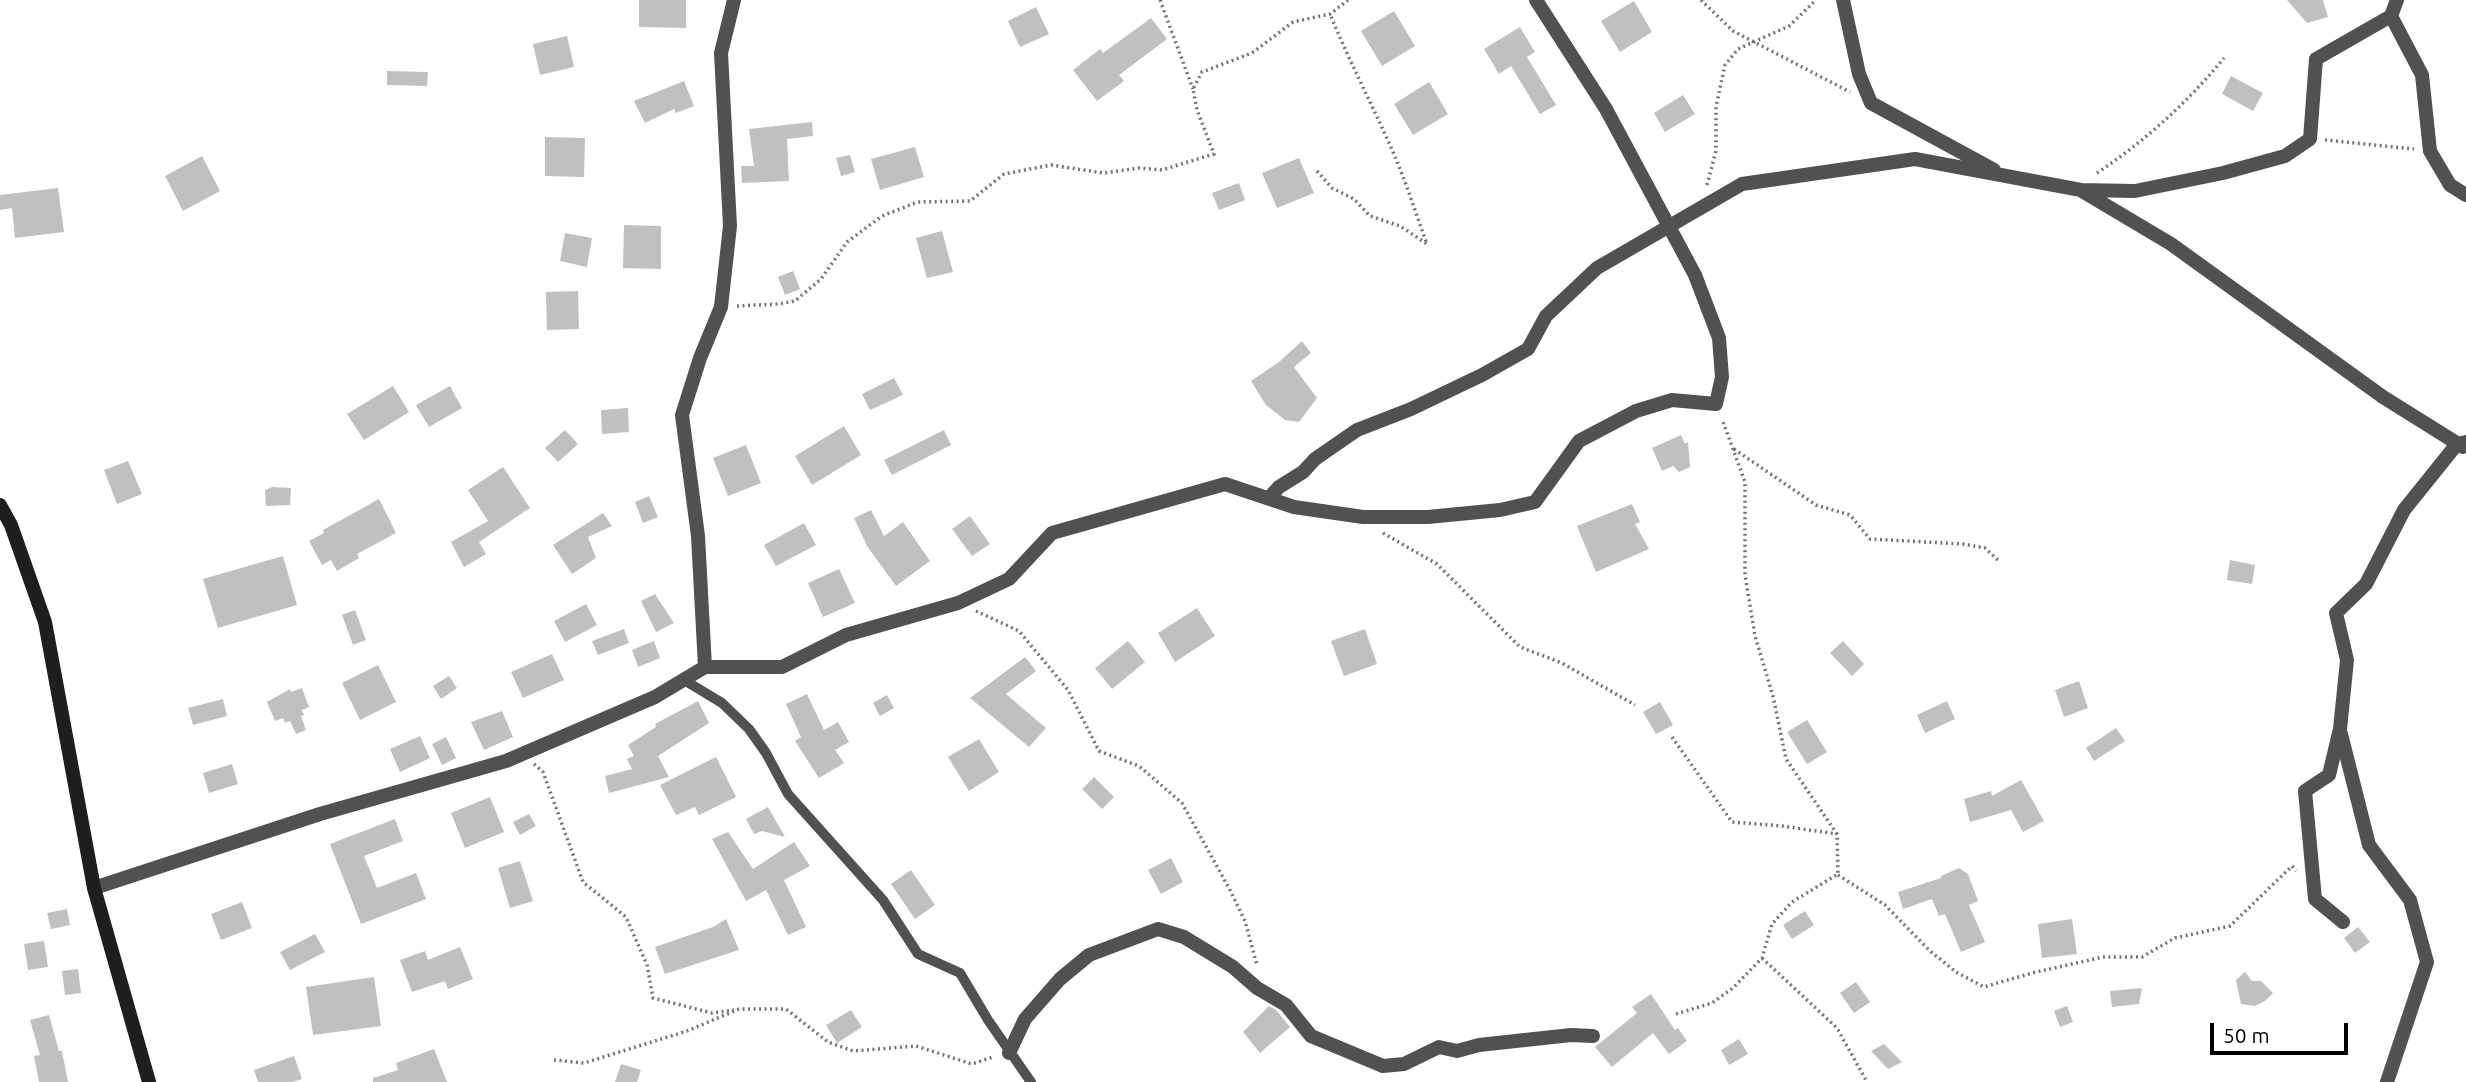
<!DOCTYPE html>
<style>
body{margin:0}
#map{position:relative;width:2466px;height:1082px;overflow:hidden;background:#fff;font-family:Ubuntu,sans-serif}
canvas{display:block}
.scale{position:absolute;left:2210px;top:1023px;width:138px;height:32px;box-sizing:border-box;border:4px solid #000;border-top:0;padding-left:9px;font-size:21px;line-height:24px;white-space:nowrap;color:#000;-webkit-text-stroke:5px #fff;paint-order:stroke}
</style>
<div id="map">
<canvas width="2466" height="1082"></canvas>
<div class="scale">50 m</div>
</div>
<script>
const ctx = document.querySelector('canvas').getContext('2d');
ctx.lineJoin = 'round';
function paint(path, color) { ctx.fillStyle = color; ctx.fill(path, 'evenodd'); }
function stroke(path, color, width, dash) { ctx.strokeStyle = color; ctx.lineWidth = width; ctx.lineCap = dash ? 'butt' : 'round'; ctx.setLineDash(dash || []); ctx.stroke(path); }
paint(new Path2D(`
 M639 0H686V28L639 27Z
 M2287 0H2323L2328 17 2307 23Z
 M1634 1 1652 32 1620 52 1601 21Z
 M1036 7 1049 34 1020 47 1008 21Z
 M1394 11 1415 46 1382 66 1361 31Z
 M1151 18 1167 39 1119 75 1124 81 1097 101 1073 70 1100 49 1103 53Z
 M1520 27 1535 52 1527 57 1556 105 1540 114 1511 66 1499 74 1484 49Z
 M567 36 574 67 540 75 533 44Z
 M387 71 428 72 427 86 387 85Z
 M2231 76 2263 93 2253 111 2222 94Z
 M684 81 694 106 676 113 674 109 645 123 634 101Z
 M1429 82 1448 114 1413 135 1394 104Z
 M1683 95 1695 114 1665 132 1654 113Z
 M812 122 813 136 787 139 789 181 742 183 741 166H754L749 129Z
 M545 137 585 138 584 177 545 176Z
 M915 147 924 177 880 190 871 159Z
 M850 155 855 172 841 176 836 158Z
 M202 156 220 191 183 211 165 176Z
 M1299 158 1314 193 1277 208 1262 173Z
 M1239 183 1245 200 1219 210 1212 193Z
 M58 188 64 232 15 238 12 208 0 210V195Z
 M624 225 661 226V269L623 268Z
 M942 231 953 272 927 278 916 238Z
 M565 233 592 238 587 267 560 261Z
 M793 271 800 289 785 295 778 277Z
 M578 291 579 329 547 330 546 292Z
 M1302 341 1311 353 1294 367 1317 398 1299 422 1285 420 1266 405 1251 381 1279 362Z
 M894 378 903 395 870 410 862 394Z
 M393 386 409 412 364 440 347 414Z
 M450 386 462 408 429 427 416 405Z
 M628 408 629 432 602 434 601 410Z
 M844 426 861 455 812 485 795 456Z
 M565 430 578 444 558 462 545 448Z
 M944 430 951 445 892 475 884 460Z
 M1681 435 1685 444 1688 442 1690 467 1679 472 1673 466 1662 471 1652 448Z
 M746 445 761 483 728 496 713 458Z
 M128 461 142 494 117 504 104 470Z
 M503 467 530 508 479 542 486 554 464 567 451 542 488 521 468 490Z
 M272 487 291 488 290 505 266 506 265 490Z
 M649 496 658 517 643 523 635 502Z
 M379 499 396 533 357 554 359 558 337 571 331 560 322 565 309 541 324 533 323 530Z
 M1632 504 1640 522 1635 524 1649 549 1596 572 1577 526Z
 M871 510 884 536 903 522 930 561 896 586 867 546 854 518Z
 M603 513 612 526 588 537 596 558 572 574 553 545Z
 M970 516 990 544 972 556 952 529Z
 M804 523 816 545 776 566 764 545Z
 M283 556 297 605 218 628 203 579Z
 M2230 560 2255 565 2252 584 2227 580Z
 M839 569 855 603 823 617 808 583Z
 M655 594 674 623 656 632 641 601Z
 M586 604 597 625 565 642 554 621Z
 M1197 608 1215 636 1175 662 1158 633Z
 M355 610 366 640 353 645 342 615Z
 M624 629 629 643 598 655 592 641Z
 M1365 629 1377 664 1344 676 1331 641Z
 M654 641 660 658 638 667 632 650Z
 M1128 641 1145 662 1112 689 1095 668Z
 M1843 641 1864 664 1852 676 1830 653Z
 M552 654 564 680 523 698 511 672Z
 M1025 657 1036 671 1006 694 1046 728 1029 747 970 698Z
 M378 665 396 702 360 720 342 683Z
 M449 676 457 688 441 699 433 686Z
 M2079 681 2088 708 2064 717 2055 690Z
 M302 688 309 707 302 710 304 715 301 716 306 730 296 734 290 721 285 723 283 718 275 721 267 702 290 689 291 692Z
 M807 694 824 730 838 722 849 742 835 750 844 763 819 778 795 741 801 737 786 704Z
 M887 695 894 708 880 716 873 703Z
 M223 699 227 716 193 725 188 708Z
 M698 701 709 723 658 756 669 777 609 793 605 776 632 769 627 759 634 756 628 745 656 727 655 724Z
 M1947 701 1955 719 1925 733 1917 715Z
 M1660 702 1673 725 1656 734 1643 712Z
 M502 711 513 737 484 750 471 722Z
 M1807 720 1827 752 1807 764 1787 732Z
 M2116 728 2125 741 2094 761 2086 748Z
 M420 736 430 758 400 772 390 749Z
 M446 737 456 758 442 765 432 744Z
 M979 739 999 772 969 791 948 757Z
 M716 757 736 797 699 815 695 807 676 815 660 785Z
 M232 764 238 784 209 793 203 773Z
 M1094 777 1114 797 1102 809 1082 789Z
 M2021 780 2044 821 2023 832 2011 810 1970 822 1964 799 1991 791 1992 796Z
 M490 797 504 832 465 848 451 813Z
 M768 807 785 837 762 831 754 834 746 819Z
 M529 814 536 826 520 835 513 822Z
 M395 819 403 841 364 856 377 888 416 873 426 899 361 924 330 844Z
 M728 832 753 869 794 842 810 866 784 880 806 927 788 935 766 890 746 901 712 839Z
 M1171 858 1183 882 1161 894 1148 870Z
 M520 861 533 901 510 908 498 868Z
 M1959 868 1968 874 1978 901 1969 905 1985 942 1961 952 1945 914 1939 916 1932 899 1903 909 1898 892 1941 878V876Z
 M911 870 935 905 915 919 891 884Z
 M242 902 252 928 221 940 211 914Z
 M67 909 70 925 51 929 47 913Z
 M1805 911 1814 925 1792 939 1783 925Z
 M726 919 739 950 665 974 655 947 713 927Z
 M2072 919 2077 954 2042 958 2038 924Z
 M2358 927 2370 942 2355 953 2344 938Z
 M315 934 325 952 290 970 280 952Z
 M44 941 48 967 28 970 24 944Z
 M460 947 473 979 448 989 445 981 412 992 400 960 425 951 428 960Z
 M78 969 81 993 65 995 62 971Z
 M2245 972 2252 981H2261L2273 993 2265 1001 2255 1006 2241 1004 2236 980Z
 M374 977 381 1026 313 1035 306 987Z
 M1856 982 1870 1002 1854 1013 1840 993Z
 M2142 988 2139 1004 2112 1007 2110 991Z
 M1651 994 1675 1030 1678 1028 1687 1041 1669 1054 1653 1033 1612 1067 1595 1047 1637 1013 1632 1007Z
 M1269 1006 1276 1010 1290 1027 1260 1053 1243 1032Z
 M2067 1006 2073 1022 2060 1027 2054 1011Z
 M851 1010 862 1027 837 1043 826 1025Z
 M49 1015 59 1051H62L68 1082H39L34 1056 40 1055 30 1020Z
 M1739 1039 1748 1054 1729 1065 1721 1050Z
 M1884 1044 1902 1062 1888 1069 1871 1051Z
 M434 1049 447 1082H373V1078L398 1070 396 1063Z
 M294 1056 302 1079 292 1082H258L254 1070Z
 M621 1064 641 1070 637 1082H615Z`), '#c0c0c0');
stroke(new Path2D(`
 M1160 0 1193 89
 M1701 0 1733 31 1850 92
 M2325 140 2414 149
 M1317 171 1332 188 1354 199 1370 216 1400 226 1427 244C1416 214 1406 182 1393 152 1373 106 1349 61 1330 14
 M2097 173C2145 141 2187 103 2224 58
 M1707 185 1716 151V107L1725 65 1738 49 1789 26 1816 0
 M737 306 778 304 795 301 821 279 847 242 882 216 918 202 970 201 1004 174 1051 165 1103 173 1139 168 1162 170 1214 154 1197 110 1193 89 1202 72 1252 53 1293 22 1330 14 1348 0
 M1734 449 1816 505 1850 515 1870 539 1963 544 1985 548 2000 562
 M1383 533 1437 564 1520 647 1562 663 1635 705
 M976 611 1019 631 1068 690 1099 751 1139 766 1182 803 1230 890 1245 921 1257 965
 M1672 737 1732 822 1782 826 1837 834
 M534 764 543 772 583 882 626 917 647 965 653 998 712 1013 734 1010
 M1838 875 1885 905 1930 951 1956 972 1984 987 2032 973 2103 957H2142L2175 938 2230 926 2292 866 2296 871
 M1762 958 1837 1028 1867 1082
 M1676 1014 1712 1003 1733 988 1762 958 1772 924 1792 902 1838 874 1837 834 1786 759 1773 696 1755 636 1745 575V482L1722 419
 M554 1060 584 1063 687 1031 739 1009H786L828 1042 853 1051 916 1046 972 1064 993 1057`), '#737373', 3.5, [2, 3.5]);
stroke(new Path2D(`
 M684 680 722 703 749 729 766 753 788 794 883 900 918 954 960 973 988 1020 1031 1082`), '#515151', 10);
stroke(new Path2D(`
 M1843 0 1859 74 1871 103 1994 170
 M2391 16 2422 75 2430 151 2450 185 2466 195
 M2082 191 2171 244 2383 397 2463 447
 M1269 498 1279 487 1303 472 1315 459 1357 430 1411 409 1482 375 1528 349 1546 316 1597 268 1742 184 1915 159 2081 190 2135 191 2223 173 2285 156 2310 139 2316 59 2391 16 2397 0
 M705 667H782L846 635 958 603 1009 579 1052 533 1225 484 1294 507 1363 517H1428L1500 510 1535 502 1579 441 1636 411 1672 400 1716 404 1722 377 1719 338 1695 275 1606 109 1536 0
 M2341 734 2369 845 2410 900 2427 962 2387 1082
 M94 888 320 814 506 761 655 697 705 667 698 536 682 415 700 358 721 307 730 226 721 53 734 0
 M2343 922 2315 899 2305 791 2329 775 2340 729 2347 660 2336 613 2366 584 2404 510 2457 444 2466 442
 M1009 1053 1025 1019 1060 979 1089 955 1158 929 1184 937 1233 967 1257 988 1286 1005 1311 1036 1383 1066 1404 1064 1439 1047 1457 1051 1479 1045 1571 1035 1593 1036`), '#515151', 14);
stroke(new Path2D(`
 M0 505 11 525 45 622 94 888 149 1082`), '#1e1e1e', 14);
</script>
